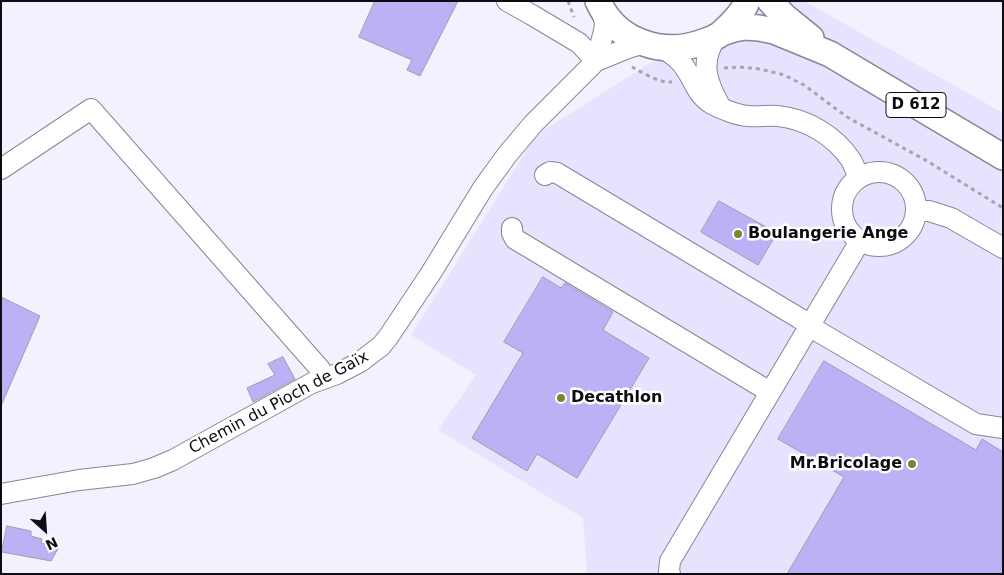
<!DOCTYPE html>
<meta charset="utf-8">
<style>
body{margin:0}
#map{position:relative;width:1004px;height:575px;overflow:hidden;background:#f3f1fd;font-family:"DejaVu Sans",sans-serif}
canvas{display:block}
.frame{position:absolute;inset:0;border:2px solid #0d0c12;pointer-events:none}
.north{position:absolute;left:20px;top:505px;width:50px;height:50px;-webkit-text-stroke:4px #fff;paint-order:stroke;rotate:154deg;font-size:14px;font-weight:700;line-height:20px;text-align:center;color:#0d0c12}
.north::after{content:'';display:block;margin:auto;width:18px;height:22px;background:#0d0c12;clip-path:polygon(50% 0,100% 100%,50% 72%,0 100%)}
</style>
<div id="map">
<canvas width="1004" height="575"></canvas>
<div class="frame"></div>
<div class="north">N</div>
</div>
<script>
const ctx = document.querySelector('canvas').getContext('2d');
ctx.lineJoin = 'round';
function paint(path, color) { ctx.fillStyle = color; ctx.fill(path, 'evenodd'); }
function stroke(path, color, width, dash) { ctx.strokeStyle = color; ctx.lineWidth = width; ctx.lineCap = dash ? 'butt' : 'round'; ctx.setLineDash(dash || []); ctx.stroke(path); }
function write(font, color, halo, rows, align = 'center') {
  ctx.font = font + ' "DejaVu Sans",sans-serif'; ctx.lineWidth = 5; ctx.setLineDash([]); ctx.textBaseline = 'middle'; ctx.strokeStyle = halo; ctx.fillStyle = color; for (const [text, x, y, turn = 0] of rows) {
    ctx.save(); ctx.translate(x, y); ctx.rotate((+turn || 0) * Math.PI / 180); ctx.textAlign = isNaN(turn) ? turn : align; if (halo) ctx.strokeText(text, 0, 0); ctx.fillText(text, 0, 0); ctx.restore();
  }
}
paint(new Path2D(`
 M749 1H804L1003 113V574H587L583 518 438 430 476 375 411 335 536 135Z`), '#e7e3fe');
const building = new Path2D(`
 M375 1H458L420 76 407 70 412 60 359 37Z
 M719 201 777 233 758 265 701 232Z
 M543 277 561 288 565 283 613 312 603 330 649 358 577 478 537 454 527 471 472 438 523 353 504 342Z
 M1 297 40 316 1 406Z
 M283 357 295 379 253 402 247 388 275 375 268 364Z
 M824 361 976 450 982 439 1003 452V574H787L844 477 778 439Z
 M7 526 31 531V536L42 539 41 543 59 547 51 561 2 552Z`);
paint(building, '#bdb1f5');
stroke(building, '#9e9cae', 1);
const minor = new Path2D(`
 M507 1 532 15 579 43 596 61
 M716 37C700 62 706 81 720 106
 M662 48C672 54 681 60 687 71 695 83 698 96 712 104 721 109 737 115 748 116 758 117 768 115 778 116 807 119 835 136 851 160 854 165 856 172 859 178
 M596 61 604 31 605 23 601 8
 M1 169 91 109 320 369 324 378
 M842 209a37 37 0 1 1 74 0a37 37 0 1 1-74 0Z
 M545 175 550 172 557 173 799 318 819 332 976 424 1003 428
 M916 211H929L951 218 1003 248
 M512 228V233L515 239 770 392
 M1 494 79 480 133 474 154 468 173 460 312 383 337 374 360 362 381 346 389 336 431 273 483 188 507 155 533 124 596 61 628 48 638 45H648
 M670 574 669 571 670 561 860 241`);
const major = new Path2D(`
 M598 1C616 42 663 57 703 42 708 40 713 39 717 36 722 34 725 29 729 26 736 19 744 11 747 1
 M770 1 785 17 811 38
 M722 33 734 29 745 27 759 28 774 31 830 54 1003 157`);
stroke(minor, '#878596', 22);
stroke(major, '#878596', 28);
stroke(new Path2D(`
 M568 1 574 17
 M632 67C644 73 658 83 672 82
 M724 68 739 67 760 69 784 75 804 85 847 117 927 161 1003 208`), '#a6a4ae', 3, [4, 4]);
stroke(minor, '#fff', 20);
stroke(major, '#fff', 25);
for (const [x, y, r, color] of [
 [738,234,5,"#7e832e"],
 [561,398,5,"#7e832e"],
 [912,464,5,"#7e832e"]
]) { const dot = new Path2D(); dot.arc(x, y, r, 0, 2 * Math.PI); ctx.fillStyle = color; ctx.fill(dot); stroke(dot, '#fff', 2); }
for (const [x, y, w] of [
 [916,105,60]
]) { const box = new Path2D(); box.roundRect(x - w / 2, y - 12.5, w, 25, 4); ctx.fillStyle = '#fff'; ctx.fill(box); stroke(box, '#0d0c12', 1); }
write('bold 15px', '#0d0c12', null, [
 ["D 612",916,105]
]);
write('bold 16px', '#0d0c12', '#fff', [
 ["Boulangerie Ange",748,234],
 ["Decathlon",571,398],
 ["Mr.Bricolage",902,464,"right"]
], 'left');
write('16px', '#0d0c12', '#fff', [
 ["Chemin du Pioch de Gaïx",279,403,-28]
]);
</script>
